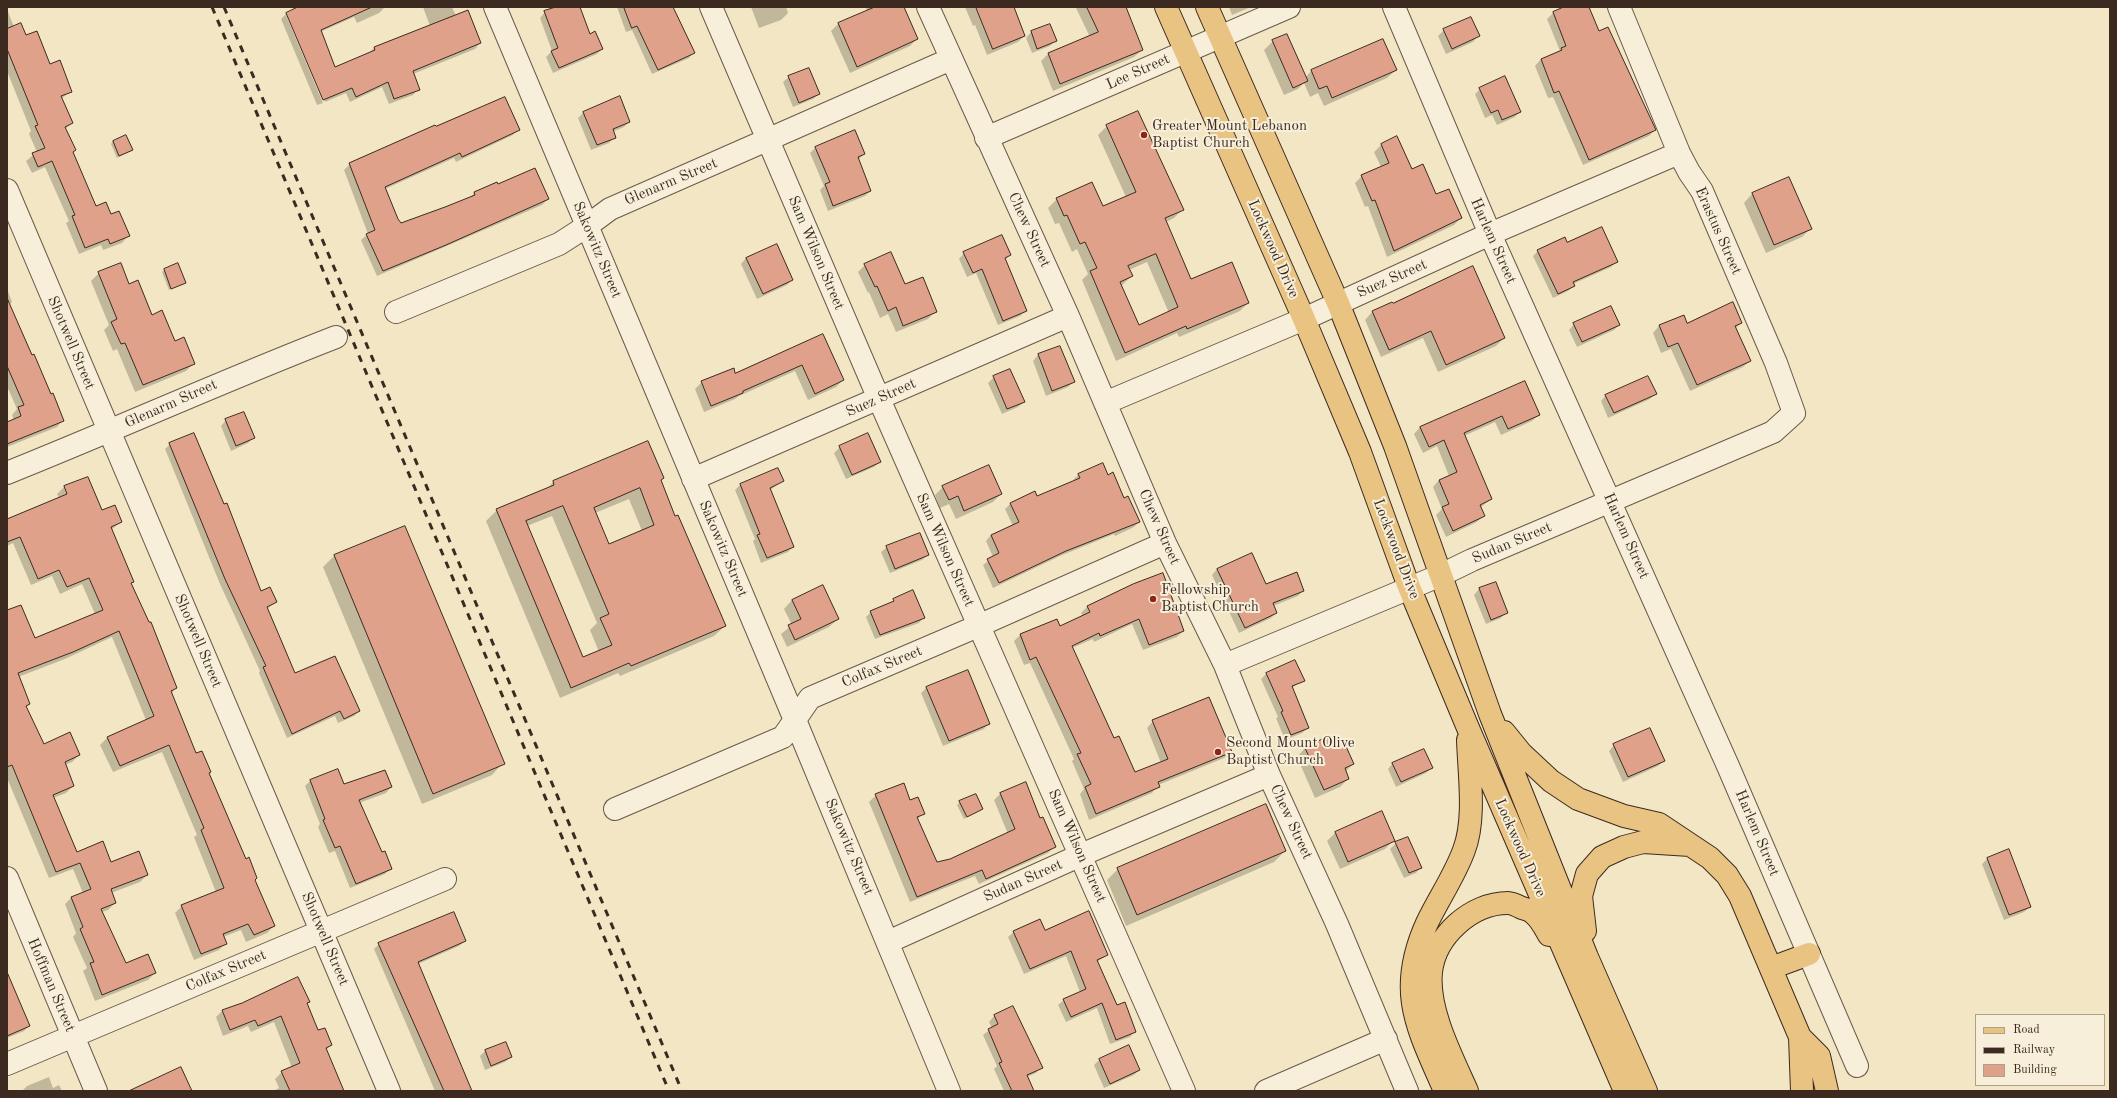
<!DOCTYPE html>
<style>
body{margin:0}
#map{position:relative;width:2117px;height:1098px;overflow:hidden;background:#f2e6c4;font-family:"Old Standard TT",serif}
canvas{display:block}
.frame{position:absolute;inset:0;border:8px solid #3c2a21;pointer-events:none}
.legend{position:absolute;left:1975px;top:1014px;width:130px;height:72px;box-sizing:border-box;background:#f7efd9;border:1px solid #aca08f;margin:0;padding:5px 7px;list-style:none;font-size:12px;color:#3c2a21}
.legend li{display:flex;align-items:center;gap:8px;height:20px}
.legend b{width:20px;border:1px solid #aca08f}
</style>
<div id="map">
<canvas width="2117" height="1098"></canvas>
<div class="frame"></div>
<ul class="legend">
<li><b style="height:5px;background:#e9c382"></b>Road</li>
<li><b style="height:5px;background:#3c2a21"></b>Railway</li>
<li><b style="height:11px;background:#dfa189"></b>Building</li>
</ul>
</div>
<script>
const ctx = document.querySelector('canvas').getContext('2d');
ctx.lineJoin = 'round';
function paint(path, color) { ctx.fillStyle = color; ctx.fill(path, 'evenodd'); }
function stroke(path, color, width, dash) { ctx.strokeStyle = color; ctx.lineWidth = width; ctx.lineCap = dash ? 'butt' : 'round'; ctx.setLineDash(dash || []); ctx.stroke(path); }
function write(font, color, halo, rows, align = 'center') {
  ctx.font = font + ' "Old Standard TT",serif'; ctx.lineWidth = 4; ctx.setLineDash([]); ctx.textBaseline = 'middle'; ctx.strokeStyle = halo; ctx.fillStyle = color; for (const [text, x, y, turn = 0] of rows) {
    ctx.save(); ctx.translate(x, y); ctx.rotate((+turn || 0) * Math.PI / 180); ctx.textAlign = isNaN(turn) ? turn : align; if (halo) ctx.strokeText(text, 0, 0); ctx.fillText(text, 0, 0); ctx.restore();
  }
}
paint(new Path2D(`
 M301 7H385L379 13 357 23 354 17 320 32 335 68 369 53 374 48 430 26 423 7H452L456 16 480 43 475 49 413 74 418 89 413 95 389 104 382 87 350 102 346 93 325 102 288 15H286L323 103 317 105 281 19 286 14Z
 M558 7H579L590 35 602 49 597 54 553 73 546 57 552 51 540 18 545 12Z
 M617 7H672L694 52 689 58 652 74 632 30 626 32Z
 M751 7H786L788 13 781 20 759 28Z
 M866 7H898L917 39 910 46 850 73 831 31 838 24 867 11Z
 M965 7H1012L1024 36 1018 42 987 55 975 25 973 26Z
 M1078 7H1125L1142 50 1134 57 1053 91 1041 61 1048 54 1090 37 1076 8Z
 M1229 7H1251L1232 15Z
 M1567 7H1588L1599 33 1631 82 1633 81 1655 130 1649 136 1583 165 1553 97 1548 98 1535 66 1541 59 1560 51 1547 19 1553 13Z
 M7 9 14 27 25 37 71 91 61 99 72 123 65 129 72 153 96 207 111 216 128 236 122 243 103 250 101 245 79 254 66 223 69 221 45 167 32 173 26 161 37 152 29 134 31 131 7 71Z
 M1049 25 1055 41 1050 46 1032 53 1026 38 1031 32Z
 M1444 30 1478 36 1473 42 1446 54 1438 36Z
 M1383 40 1396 70 1387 78 1324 106 1318 93 1310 97 1304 83 1298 89 1284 95 1264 50 1273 41 1305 78 1311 71Z
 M789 77 819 94 813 99 793 107 783 82Z
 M1480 89 1520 111 1515 117 1497 125 1492 115 1485 118 1475 94Z
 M584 112 629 122 624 127 612 132 615 137 609 143 591 150 578 118Z
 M1107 126 1182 210 1174 218 1166 222 1191 280 1248 303 1240 311 1179 337 1177 333 1116 361 1082 280 1088 274 1077 249 1072 252 1059 223 1055 224 1048 208 1057 199 1092 183 1103 208 1126 197 1098 135ZM1147 262 1169 313 1139 326 1121 286 1132 276 1129 270Z
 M435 128 518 129 513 135 456 162 454 158 385 189 400 224 469 199 474 193 497 183 498 185 548 199 542 205 377 276 361 240 368 234 344 170 350 164Z
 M113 141 132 150 117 158 111 144Z
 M1381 145 1411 170 1436 196 1461 218 1454 225 1387 257 1368 206 1365 207 1355 183 1362 176 1381 167 1374 152Z
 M816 147 864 154 858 160 870 191 865 196 828 211 820 190 824 186 810 153Z
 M1788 179 1810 229 1802 237 1766 253 1744 203 1752 194Z
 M1566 243 1616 262 1611 267 1573 284 1574 286 1568 291 1553 298 1533 256 1538 251Z
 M964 253 1010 255 1005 260 1025 311 1020 316 998 325 976 273 967 277 959 259Z
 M746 258 792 280 787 285 757 299 741 264Z
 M865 265 905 285 936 311 928 319 896 332 888 314 880 318 869 292 868 293 858 272Z
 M1473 268 1504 338 1496 346 1438 372 1423 338 1381 357 1365 320 1372 312Z
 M164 270 185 283 169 290 162 272Z
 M99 273 129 285 152 316 194 363 186 371 135 392 117 349 113 351 104 330 109 325 91 281Z
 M7 289 12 302 9 305 63 420 57 427 7 447V423L14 420 12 415 17 409 7 386Z
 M1741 323 1735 329 1750 361 1743 367 1690 391 1671 349 1661 353 1653 333 1659 326Z
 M1574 324 1619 325 1614 330 1577 347 1569 330Z
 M823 335 843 380 836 387 808 400 795 371 739 396 735 399 704 412 695 389 702 382 735 374Z
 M1059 347 1073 382 1068 387 1046 396 1033 361 1038 355Z
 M994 377 1024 402 1018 407 1002 414 988 383Z
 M1524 382 1539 415 1532 421 1501 435 1495 422 1464 436 1491 499 1480 508 1484 516 1477 522 1446 537 1436 515 1442 509 1433 487 1439 480 1449 476 1437 446 1423 453 1414 434 1420 427Z
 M1655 394 1650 399 1608 418 1601 401 1606 395Z
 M226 420 253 438 248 443 231 451 221 426Z
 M170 444 261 592 276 602 267 609 294 674 359 711 354 716 338 723 335 716 287 738 259 673 260 671 220 584 165 449Z
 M840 447 880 461 874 467 846 479 834 453Z
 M1079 474 1107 476 1139 522 1134 527 1115 536 1114 534 1060 556 993 588 983 565 993 557 986 541 991 535 1013 526 1005 509 1010 504 1037 497 1074 482 1073 480Z
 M87 478 101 511 121 522 111 530 133 582 131 584 176 688 171 694 196 755 208 773 274 926 267 933 246 942 241 930 223 937 226 943 219 950 194 960 175 913 182 906 216 892 194 837 197 835 162 752 113 772 100 745 107 738 146 720 112 637 65 659 18 677 29 704 26 707 43 745 79 755 72 762 65 765 73 786 66 793 53 798 76 853 147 875 140 882 111 893 115 903 108 910 102 912 126 965 155 973 148 980 95 1001 83 971 87 968 73 937 76 933 65 904 72 897 83 893 73 869 49 878 7 778V611L34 640 95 614 82 584 60 594 52 576 31 585 13 543 7 546V526L59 498 57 494 64 487Z
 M660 480 675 517 725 626 714 636 620 676 618 673 560 698 486 521 497 510 547 489 553 482ZM629 499 642 531 608 545 595 513ZM552 516 597 623 590 630 599 652 583 658 527 526Z
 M783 481 770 490 793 546 788 552 761 563 753 541 755 539 735 490 740 485Z
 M943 487 1001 494 993 502 956 519 949 504 940 508 935 495Z
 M404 527 503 763 492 775 422 804 323 567 334 556Z
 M887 547 928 555 922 560 890 573 881 552Z
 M1217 569 1265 585 1303 591 1298 596 1273 606 1276 613 1271 618 1239 633 1212 575Z
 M1495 583 1507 612 1501 618 1486 624 1474 595 1479 589Z
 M1134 585 1183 631 1177 637 1143 650 1132 624 1094 642 1093 639 1072 648 1114 739 1135 773 1161 763 1147 728 1153 721 1231 751 1224 758 1158 785 1152 793 1089 820 1080 794 1084 789 1072 761 1074 759 1030 663 1024 665 1014 641 1020 635 1056 621 1059 628 1083 617 1081 613 1087 607Z
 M822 586 838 619 829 627 787 647 781 634 792 625 784 609 792 600Z
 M912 592 924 617 919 623 875 639 866 617 871 612Z
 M967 671 989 723 984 729 943 746 921 693 926 688Z
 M1266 674 1303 680 1292 688 1308 728 1302 733 1285 740 1276 718 1278 717 1261 679Z
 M1614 745 1664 761 1658 766 1623 782 1609 751Z
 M1305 748H1333L1353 764 1345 772 1348 779 1340 787 1315 798 1297 757Z
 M1393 763 1431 768 1426 773 1396 787 1388 769Z
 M337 770 344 786 391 787 386 793 359 803 381 853 391 868 385 874 350 888 335 851 329 853 318 827 320 824 305 786 310 781Z
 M1001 793 1040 819 1055 846 1048 853 979 884 975 876 910 902 869 802 876 795 909 801 923 813 917 820 937 863 950 860 1008 834 994 800Z
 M960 802 982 809 964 819 957 805Z
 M1381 812 1394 840 1385 849 1340 869 1327 841 1335 833Z
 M1396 843 1421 867 1416 873 1404 878 1390 849Z
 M1285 851 1274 862 1126 926 1107 880 1118 869Z
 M1988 858 2030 907 2024 912 2004 920 1982 864Z
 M1014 932 1107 955 1097 962 1117 1006 1135 1031 1130 1037 1110 1044 1097 1008 1066 1022 1058 1005 1064 1000 1080 992 1066 956 1024 974 1008 937Z
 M465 941 459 946 418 964 471 1091H435L374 949 379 944Z
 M7 999 29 1026 24 1031 7 1038Z
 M309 1002 307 1004 317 1032 331 1045 326 1050 344 1091H273L279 1088 275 1079 282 1072 292 1068 274 1022 251 1032 248 1026 223 1036 216 1017 222 1011 243 1004Z
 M1013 1008 1041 1067 1036 1073 1027 1077 1033 1091H1004L994 1069 997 1066 983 1035 992 1028 989 1022 994 1016Z
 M505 1043 511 1057 505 1062 485 1070 480 1056 485 1051Z
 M1129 1047 1139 1070 1134 1075 1104 1088 1094 1065 1099 1060Z
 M49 1077 53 1088 59 1085 62 1091H22L27 1086Z`), '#0003');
const building = new Path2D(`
 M298 7H372L321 30 335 67 375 50 374 47 468 10 481 43 413 71 420 90 394 99 388 82 356 97 352 88 323 100 286 13Z
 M556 7H580L590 34 595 31 603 49 559 68 551 51 558 48 544 11Z
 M624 7H673L695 53 658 70 637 26 632 28Z
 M875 7H904L918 39 857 67 838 23Z
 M976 7H1014L1025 36 993 49Z
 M1087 7H1126L1143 50 1060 84 1048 53 1098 32Z
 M1564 7H1589L1599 31 1608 27 1656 130 1589 160 1559 91 1554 93 1541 59 1562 50 1561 48 1566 46 1553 12Z
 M1471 17 1480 36 1452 49 1443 29Z
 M21 23 26 35 37 31 50 64 60 60 72 92 61 96 73 123 65 127 76 150 73 152 96 206 106 202 111 214 119 211 130 236 110 244 108 239 85 248 72 216 75 215 52 161 38 167 32 153 45 148 35 126 38 125 7 49V29Z
 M1050 24 1057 41 1037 49 1031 31Z
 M1287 34 1308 81 1293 88 1272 40Z
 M1383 39 1397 70 1332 98 1327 86 1319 89 1311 70Z
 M809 68 820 94 799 103 788 76Z
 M1505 76 1521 112 1502 120 1498 110 1491 113 1479 88Z
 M620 96 630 122 613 129 616 138 597 145 583 112Z
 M505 97 520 130 462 157 460 153 385 187 398 219 401 223 445 207 475 195 474 192 497 182 498 184 535 168 549 199 446 245 383 271 366 234 375 230 349 163 435 125 436 126Z
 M1138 111 1184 210 1165 218 1191 279 1232 262 1249 303 1187 329 1186 326 1125 353 1090 271 1097 268 1085 242 1080 244 1067 215 1064 216 1056 198 1092 182 1103 206 1136 192 1106 125ZM1156 254 1178 307 1139 325 1120 282 1133 276 1128 266Z
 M855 130 865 154 858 157 871 191 833 206 825 184 830 182 815 147Z
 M126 135 133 150 119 156 113 141Z
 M1397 136 1412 169 1423 164 1436 194 1449 189 1462 218 1394 251 1375 200 1372 201 1361 175 1389 163 1381 144Z
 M1789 177 1812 229 1774 245 1752 193Z
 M1602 227 1618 262 1573 282 1575 286 1558 294 1537 250 1565 237 1567 242Z
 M1002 235 1011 255 1005 258 1027 311 1003 321 982 269 973 273 963 252Z
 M777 244 793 280 763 294 746 258Z
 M891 252 905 284 923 277 937 312 903 326 896 307 888 311 877 286 875 287 864 264Z
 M121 263 129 284 138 280 152 315 162 310 175 341 184 337 195 364 143 385 125 343 121 344 111 322 117 319 98 272Z
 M178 263 186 283 171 289 164 269Z
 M1473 266 1505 338 1446 365 1431 331 1389 350 1372 311 1392 302 1393 303Z
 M7 298 32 355 34 354 51 394 53 393 64 421 7 444V422L21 416 18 407 24 405 7 366Z
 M1733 302 1742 323 1735 326 1751 361 1697 385 1678 343 1668 347 1659 325 1684 315 1687 323Z
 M1611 306 1620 325 1582 342 1573 323Z
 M823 334 844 380 815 394 802 365 743 391V393L711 406 701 381 734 368 735 373Z
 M1060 346 1075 382 1052 391 1038 354Z
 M1010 369 1025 402 1007 409 993 376Z
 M1648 376 1657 394 1614 413 1605 395Z
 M1525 381 1540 415 1508 429 1502 416 1464 433 1492 499 1480 505 1485 516 1453 531 1442 507 1449 504 1439 480 1457 472 1444 440 1429 447 1420 427Z
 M244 412 255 438 236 446 225 419Z
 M194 433 224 504 227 503 261 591 270 587 277 602 267 607 295 673 335 656 360 711 344 719 340 711 292 734 263 667 266 666 225 579 169 443Z
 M868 433 881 462 852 475 839 446Z
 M648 441 664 478 661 480 675 516 678 515 726 626 631 666 629 663 571 688 496 509 554 485 553 481ZM640 488 654 525 609 544 594 508ZM563 506 609 614 600 618 612 645 583 657 526 521Z
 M1103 463 1108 475 1113 472 1124 498 1128 496 1140 522 1066 551 999 583 987 559 999 553 991 535 1019 522 1010 503 1035 491 1037 496 1080 478 1078 474Z
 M989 465 1002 494 964 511 958 496 949 500 942 486Z
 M778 468 784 481 770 488 794 547 767 558 757 535 760 534 740 484Z
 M88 477 102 510 115 505 122 522 111 527 134 582 131 583 149 622H151L177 688 171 691 196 753 202 751 211 772 209 773 246 859 249 857 257 878 255 880 275 926 254 935 248 924 223 934 227 944 201 954 181 905 224 888 201 830 204 828 169 745 120 766 107 737 154 716 119 631 73 652 18 673 30 704 26 706 44 744 70 732 80 755 65 762 74 786 53 795 77 852 103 841 111 862 139 851 148 875 111 889 116 903 101 909 126 963 148 954 156 973 102 995 90 963 94 962 80 929 83 927 71 897 91 889 80 863 56 872 12 765 7 767V610L21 605 35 638 103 610 89 578 67 587 59 570 38 579 20 537 7 542V519L67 494 64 486Z
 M405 526 505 764 433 794 334 555Z
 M920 533 929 555 895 569 886 546Z
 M1252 553 1266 584 1297 572 1304 591 1273 603 1277 613 1245 628 1217 569Z
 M1163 573 1184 631 1149 645 1139 619 1100 636 1099 633 1072 646 1114 738 1119 736 1135 772 1168 759 1152 720 1209 697 1232 752 1158 782 1160 787 1096 814 1085 787 1091 784 1077 754 1081 753 1036 657 1030 660 1020 634 1057 619 1060 626 1090 612 1087 606 1133 584Z
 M1496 582 1508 613 1491 620 1479 588Z
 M823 585 839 619 795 640 788 625 801 619 792 600Z
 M913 590 925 618 880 635 870 611 894 601 893 599Z
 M1295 660 1305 681 1292 686 1309 728 1291 735 1281 712 1283 711 1266 673Z
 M968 670 990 724 949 741 926 687Z
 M1650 728 1665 761 1628 777 1613 744Z
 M1329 736 1334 746 1344 742 1354 764 1345 768 1349 779 1324 790 1305 748Z
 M1424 749 1433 768 1401 782 1392 763Z
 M338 769 344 784 385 770 392 787 359 800 382 852 385 851 392 869 356 884 340 846 335 848 323 820 325 819 310 780Z
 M1026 782 1040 818 1043 817 1056 847 986 879 982 870 917 897 875 794 904 783 910 800 918 797 925 814 917 817 937 862 950 859 1015 829 1000 793Z
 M976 794 983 809 967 817 959 801Z
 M1266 804 1286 851 1137 915 1117 868Z
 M1382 811 1395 841 1348 862 1335 832Z
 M1408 837 1422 868 1409 873 1395 842Z
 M2009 849 2031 907 2009 915 1987 858Z
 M1089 911 1108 955 1097 960 1117 1005 1125 1002 1136 1032 1116 1040 1102 1003 1071 1017 1063 999 1086 989 1071 951 1030 969 1013 931 1040 919 1045 930Z
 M454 912 466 941 418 962 472 1091H444L378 943Z
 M7 972 30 1026 7 1036Z
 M298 977 310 1002 307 1003 318 1030 325 1028 332 1045 326 1048 344 1091H290L281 1071 300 1063 281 1016 258 1026 255 1020 230 1030 222 1010 242 1003Z
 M1013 1006 1043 1068 1027 1075 1034 1091H1012L999 1063 1002 1062 988 1029 998 1024 994 1015Z
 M506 1042 512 1057 491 1066 485 1050Z
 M1129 1045 1140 1070 1110 1084 1099 1059Z
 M181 1067 192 1091H129Z`);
paint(building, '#dfa189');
stroke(building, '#3c2a21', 1);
const minor = new Path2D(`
 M495 7 795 720 949 1091
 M711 7 879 399 1184 1091
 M928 7 1068 316 1165 543 1225 665 1269 775 1337 924 1407 1091
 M1394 7 1490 234 1728 766 1857 1066
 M986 138 1289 7
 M7 190 389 1091
 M396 312 559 244 587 226 610 209 951 59
 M1105 403 1304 319 1490 234 1679 153
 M7 473C117 429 225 380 336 337
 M693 479 1068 316
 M1225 665 1441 575 1472 560 1773 432 1794 413 1776 363 1702 191 1689 172 1679 153 1619 7
 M615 809 783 737 810 698 978 626 1165 543
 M7 878 96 1091
 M888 942 1081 855 1269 775
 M7 1064 445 879
 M1266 1091 1386 1039`);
const major = new Path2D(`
 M1166 7 1304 319 1360 452 1409 587 1468 728 1625 1091
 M1207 7 1338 303 1395 446 1490 714 1587 957 1646 1091
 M1504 732 1521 753 1551 781 1578 799 1624 816 1659 824 1710 858 1727 875 1740 896 1800 1037 1819 1056 1827 1091
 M1585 931 1581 896 1587 874 1602 857 1624 847 1643 842 1690 845
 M1771 968 1809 954
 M1800 1037 1802 1091
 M1445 1091C1417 1027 1396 991 1427 923 1439 898 1455 875 1464 850 1476 819 1469 773 1468 740
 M1467 1091C1452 1057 1427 1010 1431 972 1435 936 1471 903 1508 903 1512 903 1518 906 1522 908 1525 909 1531 910 1533 913 1540 918 1545 928 1549 935`);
stroke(minor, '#6a594a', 24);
stroke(major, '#3c2a21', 24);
stroke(minor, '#f7efd9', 22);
stroke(major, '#e9c382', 22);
stroke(new Path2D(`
 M212 7 669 1091
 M224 7 682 1091`), '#3c2a21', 3, [7, 7]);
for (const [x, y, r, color] of [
 [1144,135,4,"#8f2418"],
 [1153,599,4,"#8f2418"],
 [1218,752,4,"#8f2418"]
]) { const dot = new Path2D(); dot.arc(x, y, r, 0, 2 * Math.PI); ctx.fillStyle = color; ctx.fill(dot); stroke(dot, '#f7efd9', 1.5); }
write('15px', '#3c2a21', '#f7efd9', [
 ["Lee Street",1138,72,-24],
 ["Glenarm Street",671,182,-23],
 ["Chew Street",1029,230,65],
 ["Erastus Street",1718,231,66],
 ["Harlem Street",1493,241,66],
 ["Lockwood Drive",1273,249,66],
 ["Sakowitz Street",597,250,67],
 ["Sam Wilson Street",816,253,67],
 ["Suez Street",1392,279,-24],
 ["Shotwell Street",71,343,67],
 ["Suez Street",881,398,-24],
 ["Glenarm Street",171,404,-24],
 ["Chew Street",1159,527,66],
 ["Harlem Street",1626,536,66],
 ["Sudan Street",1512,543,-23],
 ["Sakowitz Street",723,549,67],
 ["Lockwood Drive",1396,549,69],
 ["Sam Wilson Street",945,550,66],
 ["Shotwell Street",198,641,67],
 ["Colfax Street",882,667,-23],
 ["Chew Street",1291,822,65],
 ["Harlem Street",1757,833,67],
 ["Sam Wilson Street",1077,846,66],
 ["Sakowitz Street",849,847,67],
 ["Lockwood Drive",1520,848,66],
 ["Sudan Street",1023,881,-24],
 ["Shotwell Street",325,939,67],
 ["Colfax Street",226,971,-23],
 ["Hoffman Street",51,985,67]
]);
write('15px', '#3c2a21', '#f7efd9', [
 ["Greater Mount Lebanon",1152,126],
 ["Baptist Church",1152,143],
 ["Fellowship",1161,590],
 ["Baptist Church",1161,607],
 ["Second Mount Olive",1226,743],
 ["Baptist Church",1226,760]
], 'left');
</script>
